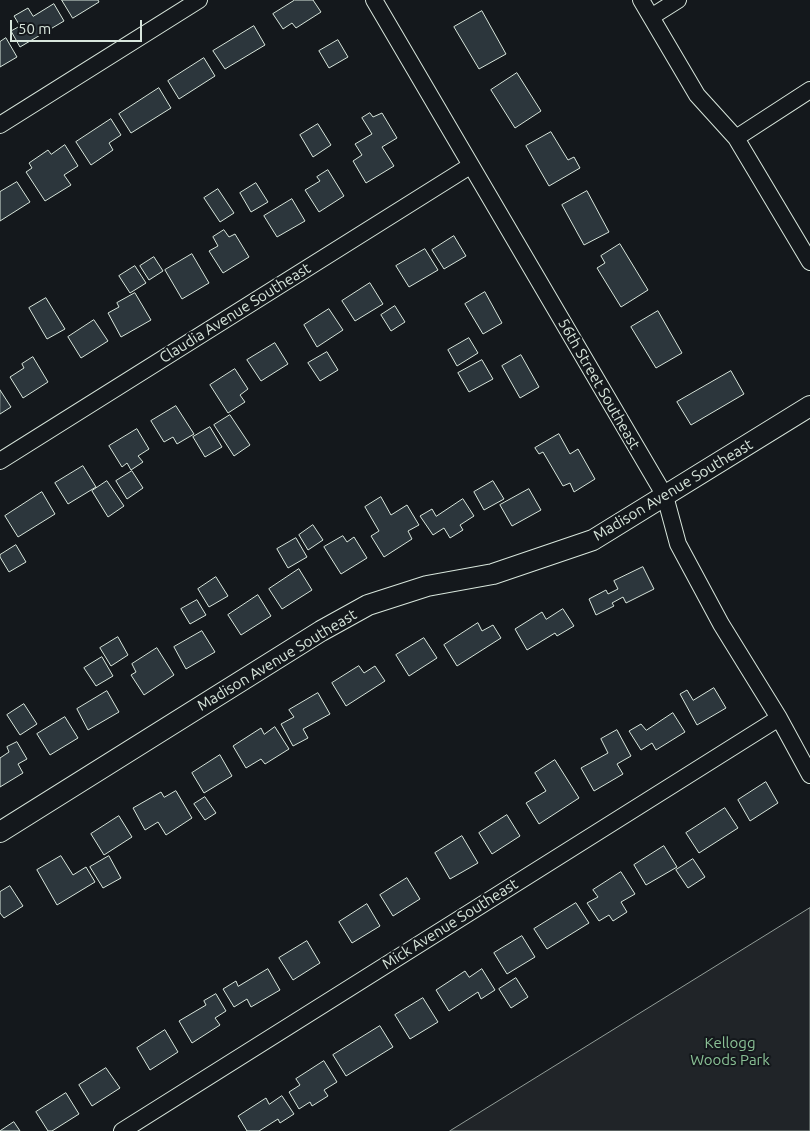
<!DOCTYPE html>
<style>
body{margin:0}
#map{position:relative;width:810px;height:1131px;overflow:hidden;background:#14181c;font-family:Ubuntu,sans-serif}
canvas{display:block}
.scale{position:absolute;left:10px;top:20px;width:132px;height:22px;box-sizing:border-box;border:2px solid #d8e6dc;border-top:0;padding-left:6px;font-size:15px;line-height:18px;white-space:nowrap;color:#d8e6dc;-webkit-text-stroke:4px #14181c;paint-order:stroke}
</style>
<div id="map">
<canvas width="810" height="1131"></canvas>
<div class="scale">50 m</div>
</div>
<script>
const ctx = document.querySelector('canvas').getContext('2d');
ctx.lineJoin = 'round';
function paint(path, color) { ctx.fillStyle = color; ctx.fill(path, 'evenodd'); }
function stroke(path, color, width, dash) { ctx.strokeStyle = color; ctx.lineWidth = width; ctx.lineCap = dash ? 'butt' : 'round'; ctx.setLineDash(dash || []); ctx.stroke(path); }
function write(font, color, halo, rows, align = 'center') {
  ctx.font = font + ' Ubuntu,sans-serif'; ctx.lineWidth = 4; ctx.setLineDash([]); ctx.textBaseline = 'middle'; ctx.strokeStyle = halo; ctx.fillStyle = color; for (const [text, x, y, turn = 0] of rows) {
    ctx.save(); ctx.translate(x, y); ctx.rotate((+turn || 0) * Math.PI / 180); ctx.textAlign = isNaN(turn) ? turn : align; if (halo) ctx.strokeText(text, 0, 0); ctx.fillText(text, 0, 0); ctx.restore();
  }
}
const green = new Path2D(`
 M810 908V1131H450Z`);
paint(green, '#202428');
stroke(green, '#939e99', 1);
const building = new Path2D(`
 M62 0H98L99 2 73 18Z
 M295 0H313L321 12 296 28 292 23 283 29 273 14Z
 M54 4 64 21 20 47 11 31 20 26 14 16 28 8 33 16Z
 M482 11 506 54 479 69 454 27Z
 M254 26 265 45 225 69 213 51Z
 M6 38 17 57 0 67V42Z
 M338 40 348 57 329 68 319 51Z
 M204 58 215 76 179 99 168 81Z
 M517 73 541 111 515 128 491 90Z
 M159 88 171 108 131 133 119 114Z
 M370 113 373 117 382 113 397 138 382 147 394 166 366 183 353 161 362 155 355 144 372 134 362 118Z
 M111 119 121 135 109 143 113 150 91 165 76 142Z
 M318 124 331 145 313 157 300 135Z
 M551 132 568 160 574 157 580 168 549 186 526 146Z
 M65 145 78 166 64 175 71 185 45 201 26 172 32 168 29 163 48 150 51 154Z
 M328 170 344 196 319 212 305 190 320 181 317 177Z
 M17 182 30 202 0 221V192Z
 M256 183 268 202 251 212 240 193Z
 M218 189 234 213 220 222 204 198Z
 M587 191 609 232 584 245 562 205Z
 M292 199 305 221 277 237 264 216Z
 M224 230 229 237 235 234 249 257 223 273 209 251 218 246 213 237Z
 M454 236 466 256 444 269 432 250Z
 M620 244 648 290 621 307 597 268 605 263 601 256Z
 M425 249 438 270 409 287 396 266Z
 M192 254 209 283 182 299 165 270Z
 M154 257 163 271 149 280 140 266Z
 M135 266 146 283 130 293 119 276Z
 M370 283 383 304 355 321 342 301Z
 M485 292 502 323 483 334 465 304Z
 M135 293 151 320 121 337 108 313 119 307 117 303Z
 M46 298 65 329 47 339 29 308Z
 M395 306 405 322 391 331 381 315Z
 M329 309 343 330 317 347 304 325Z
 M658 311 682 353 656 368 631 327Z
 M94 320 108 341 81 358 68 337Z
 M469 338 478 353 457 366 448 350Z
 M275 343 288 364 261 381 247 360Z
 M327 352 338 370 320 381 308 363Z
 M521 355 539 387 520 398 502 366Z
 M33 357 48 382 23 398 10 377 24 368 22 364Z
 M482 360 493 379 469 392 458 373Z
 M235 369 248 389 240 395 245 402 228 413 210 385Z
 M731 371 744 394 691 425 677 402Z
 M0 390 11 407 0 414Z
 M176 406 194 434 177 444 173 437 164 442 151 421Z
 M230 415 250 445 234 456 214 425Z
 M210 427 222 447 205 457 193 437Z
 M137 429 149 449 138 456 143 462 131 470 127 463 122 467 109 446Z
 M559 434 570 454 578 449 595 479 574 492 570 483 563 486 543 452 539 454 535 448Z
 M83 466 96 487 68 504 55 483Z
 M132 471 143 488 127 499 116 481Z
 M107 481 124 506 108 517 92 491Z
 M493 481 504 499 484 510 474 492Z
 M529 489 541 510 512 526 500 505Z
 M42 492 55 514 18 537 5 516Z
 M381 497 391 515 407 505 419 525 408 531 412 539 384 557 371 536 379 531 365 507Z
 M463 499 474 516 460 525 463 530 450 538 444 528 433 535 420 516 432 509 436 516Z
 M313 525 323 540 308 550 299 535Z
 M343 536 347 542 354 537 367 558 341 574 324 547Z
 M296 538 307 557 288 568 277 549Z
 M16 545 26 562 9 572 0 557V555Z
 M643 567 654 589 626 603 623 597 612 603 614 606 596 615 589 599 606 590 608 594 618 589 614 581Z
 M299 569 312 590 282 609 269 589Z
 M216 577 228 596 209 607 198 589Z
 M258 595 271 616 241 635 228 615Z
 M197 600 206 615 190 624 181 609Z
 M563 609 574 626 557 636 555 633 527 650 515 629 542 612 546 619Z
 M478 623 482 631 493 625 501 638 457 666 444 645Z
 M202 631 215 652 186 669 174 647Z
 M118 637 128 655 111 666 100 648Z
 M424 638 437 658 409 676 396 655Z
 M157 648 174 675 144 695 131 675 136 672 132 664Z
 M102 657 113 676 96 686 84 668Z
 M359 666 364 673 375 666 385 681 346 706 332 683Z
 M714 688 726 708 697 725 680 694 687 690 693 700Z
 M107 691 119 712 88 730 77 709Z
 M318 693 330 714 303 729 308 738 293 746 281 724 294 717 289 710Z
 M24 704 37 724 20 735 7 715Z
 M673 713 685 732 656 750 652 743 641 750 629 731 641 724 646 730Z
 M65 717 78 738 50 755 37 734Z
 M275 727 289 749 265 764 261 759 246 768 233 746 261 728 264 734Z
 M617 730 631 756 617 764 623 774 594 791 581 768 608 753 601 739Z
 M17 742 27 759 18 764 23 773 0 787V758L9 752 7 747Z
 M220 755 232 776 204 793 192 773Z
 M555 760 579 798 539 824 526 803 546 791 535 773Z
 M766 782 778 803 750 821 738 800Z
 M176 791 192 818 166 835 158 822 145 830 133 808 161 792 164 797Z
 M205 797 216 813 205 820 194 804Z
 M725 808 738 828 699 853 686 833Z
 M507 815 520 836 492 854 479 833Z
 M119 816 132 837 104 855 91 834Z
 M462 836 478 863 450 879 435 853Z
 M664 846 677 867 646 885 634 865Z
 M61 856 73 875 86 867 95 882 57 905 37 870Z
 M109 856 121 878 103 888 90 867Z
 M693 859 705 877 688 888 676 870Z
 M621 872 635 894 621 902 627 912 613 921 609 915 599 921 587 903 598 897 593 890Z
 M407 878 420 899 393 916 380 895Z
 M10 886 23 906 4 918 0 913V892Z
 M576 903 589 923 547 949 534 929Z
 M367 904 380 926 352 943 339 922Z
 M522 936 535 957 507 974 494 953Z
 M307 941 320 963 293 980 279 958Z
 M268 969 280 990 251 1007 247 999 234 1007 223 989 236 981 238 986Z
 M482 969 495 990 481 999 478 992 449 1011 436 990 465 971 469 977Z
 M516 978 528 997 511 1008 499 989Z
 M216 994 226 1011 215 1018 220 1025 192 1043 179 1021 206 1005 204 1001Z
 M423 998 438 1022 410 1039 395 1015Z
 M380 1026 393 1047 346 1076 333 1055Z
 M165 1030 178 1052 150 1070 137 1048Z
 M324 1061 337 1082 324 1090 328 1096 312 1106 310 1102 299 1109 289 1092 300 1085 296 1079Z
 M106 1068 120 1088 92 1106 79 1085Z
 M66 1093 79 1114 52 1131H48L36 1112Z
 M282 1096 294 1114 280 1123 278 1119 259 1131H247L238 1116 266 1098 269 1104Z
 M14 1122 20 1131H0Z`);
paint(building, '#2c363c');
stroke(building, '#d8e6dc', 1);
const minor = new Path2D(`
 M374 0 665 496 678 544 721 624 779 718 810 775
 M641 0 697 95 736 138 810 262
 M651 17 678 0
 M0 125 199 0
 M736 138 810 90
 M0 461 470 166
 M122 1131 779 718`);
const tertiary = new Path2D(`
 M0 832 321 631 368 605 427 586 493 574 593 540 810 406`);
stroke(minor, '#d8e6dc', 18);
stroke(tertiary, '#d8e6dc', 22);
stroke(minor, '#14181c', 16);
stroke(tertiary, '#14181c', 20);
write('15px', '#d8e6dc', '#14181c', [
 ["Claudia Avenue Southeast",235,313,-32],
 ["56th Street Southeast",599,384,60],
 ["Madison Avenue Southeast",673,490,-31],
 ["Madison Avenue Southeast",277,660,-31],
 ["Mick Avenue Southeast",450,924,-32]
]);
write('15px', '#8ac095', '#14181c', [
 ["Kellogg",730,1043],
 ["Woods Park",730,1060]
]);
</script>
